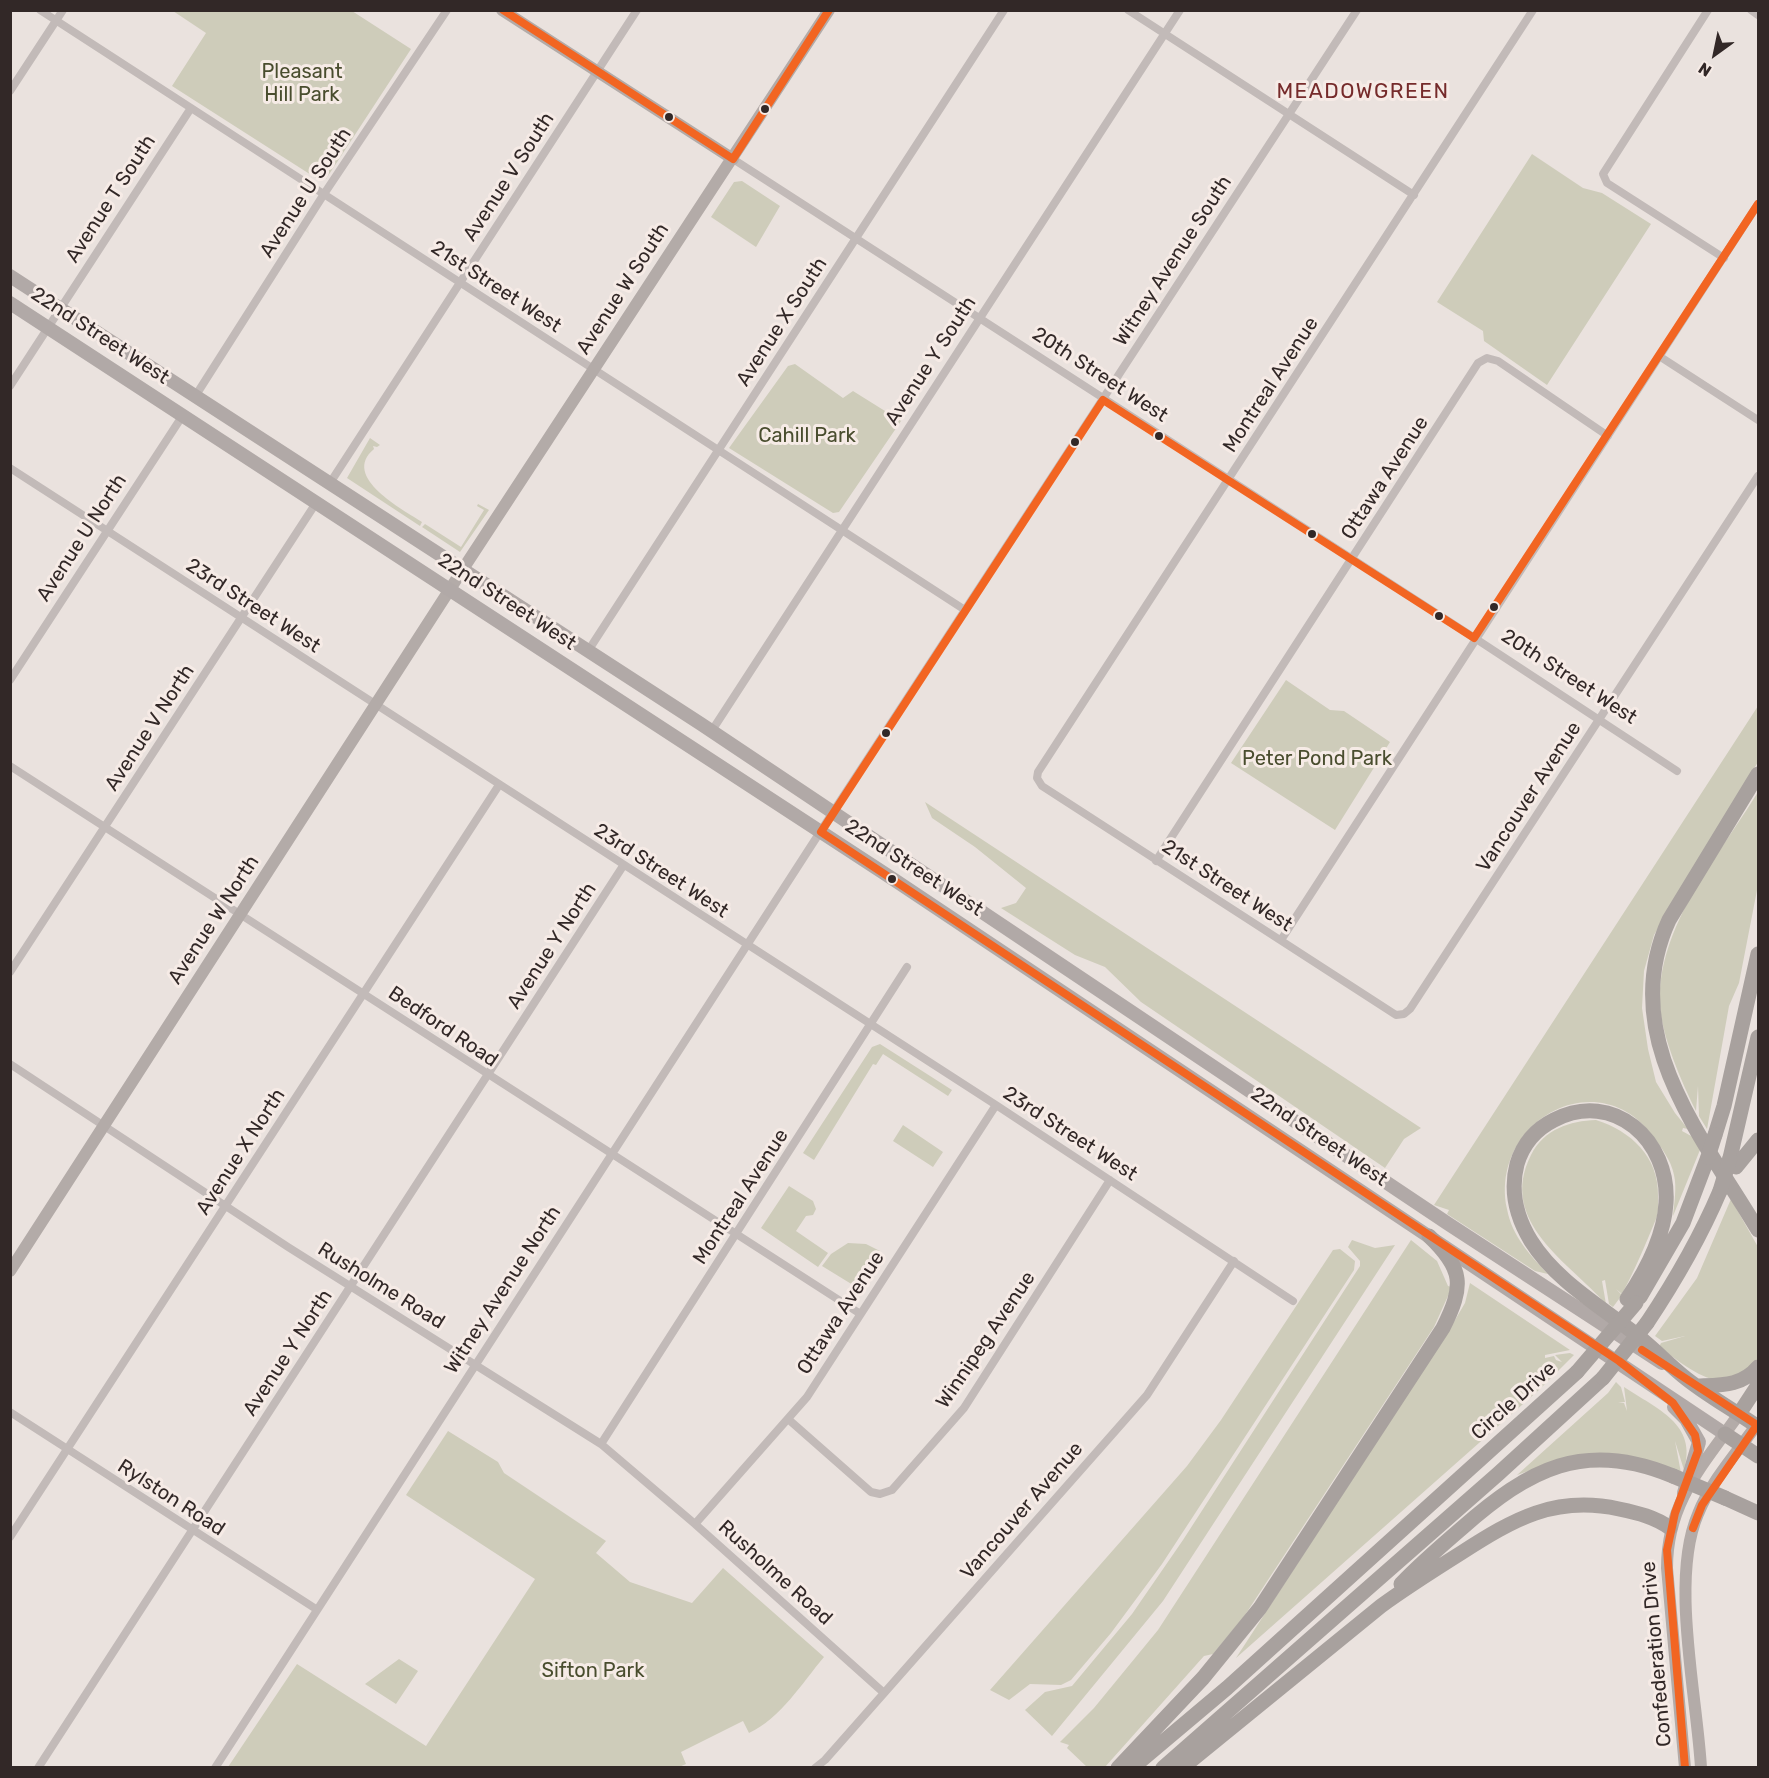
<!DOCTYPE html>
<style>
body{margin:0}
#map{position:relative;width:1769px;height:1778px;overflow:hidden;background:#eae2de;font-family:Rubik,sans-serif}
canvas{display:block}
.frame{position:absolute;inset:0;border:12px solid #322827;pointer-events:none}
.north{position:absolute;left:1685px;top:24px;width:60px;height:60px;-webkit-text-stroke:4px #f6ebe6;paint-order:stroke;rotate:213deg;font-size:16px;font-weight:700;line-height:24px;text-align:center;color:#322827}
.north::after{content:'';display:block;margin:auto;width:21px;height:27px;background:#322827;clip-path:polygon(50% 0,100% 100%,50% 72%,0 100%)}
</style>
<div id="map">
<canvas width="1769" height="1778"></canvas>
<div class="frame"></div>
<div class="north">N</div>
</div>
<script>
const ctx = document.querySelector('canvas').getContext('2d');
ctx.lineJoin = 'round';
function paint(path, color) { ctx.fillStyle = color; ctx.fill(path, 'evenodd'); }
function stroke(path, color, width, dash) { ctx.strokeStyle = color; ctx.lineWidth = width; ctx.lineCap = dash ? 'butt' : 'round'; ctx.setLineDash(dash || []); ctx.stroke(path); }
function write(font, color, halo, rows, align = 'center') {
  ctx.font = font + ' Rubik,sans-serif'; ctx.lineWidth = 6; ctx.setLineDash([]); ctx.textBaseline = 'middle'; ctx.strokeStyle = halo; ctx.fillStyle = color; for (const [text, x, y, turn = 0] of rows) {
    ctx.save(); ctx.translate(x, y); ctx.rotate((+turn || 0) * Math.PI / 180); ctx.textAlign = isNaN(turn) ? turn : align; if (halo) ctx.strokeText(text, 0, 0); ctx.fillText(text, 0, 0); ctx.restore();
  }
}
paint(new Path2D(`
 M173 11H352L411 49 326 179 319 180 172 86 206 33Z
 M1532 154 1583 188 1602 193 1651 224 1547 385 1484 341 1483 331 1437 302Z
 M742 181 780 206 756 247 711 217 734 182Z
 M795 364 843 398 853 391 901 421 839 512 833 513 729 448 788 366Z
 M370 438 380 445 377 447 373 446 374 449C340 477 404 510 422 522L420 526 347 478Z
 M478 504 489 510 460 552 422 527 425 524 461 547 484 510 477 506Z
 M1286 680 1330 710 1344 711 1390 742 1335 830 1231 763Z
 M1758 706V762L1654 935 1644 971 1642 1008 1648 1049 1656 1082 1675 1113 1688 1129 1683 1128 1682 1131 1693 1137 1700 1150 1673 1216C1674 1204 1677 1187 1674 1175 1671 1160 1661 1147 1652 1135 1596 1061 1489 1123 1507 1209 1512 1236 1530 1255 1548 1274L1535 1271 1447 1214 1449 1210 1434 1205Z
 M1758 792V885L1739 983 1729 1006 1707 1129 1699 1116 1698 1086 1696 1111C1682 1083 1662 1037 1660 1006 1656 927 1719 856 1758 792Z
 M925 802 1421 1128 1404 1139 1385 1168 1141 1002 1105 967 1075 955 1001 908 1016 903 1026 888 975 847 932 818Z
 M880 1044 952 1090 948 1096 883 1054 876 1065 873 1064 814 1160 803 1153 872 1047Z
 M1596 1120C1631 1131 1659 1157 1658 1196 1658 1203 1659 1212 1656 1219 1646 1243 1635 1270 1622 1294L1616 1289 1622 1295 1613 1307 1609 1304 1605 1280 1602 1281 1606 1304C1570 1263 1497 1222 1531 1155 1544 1129 1570 1121 1596 1120Z
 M903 1125 943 1152 933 1167 893 1141Z
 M789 1186 813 1201 816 1209 813 1215 806 1216 796 1231 828 1253 818 1267 761 1228Z
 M1731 1199 1758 1247V1358C1725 1402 1693 1371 1659 1347L1661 1343 1685 1336 1662 1341 1655 1336 1697 1278Z
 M1352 1240 1375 1248 1395 1245 1163 1601 1052 1736 1025 1710 1045 1692 1072 1686 1132 1614 1183 1540 1360 1266V1261L1348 1247Z
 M1411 1240 1437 1261 1448 1286 1452 1287 1434 1327 1243 1618 1213 1654 1204 1656 1105 1767H1087L1067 1748 1069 1745 1060 1742 1094 1708 1158 1630Z
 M848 1243 866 1244 880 1251 860 1284 853 1285 822 1266 831 1254Z
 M1340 1249 1355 1261 1354 1270 1162 1564 1111 1633 1071 1680 1061 1685 1030 1684 1009 1700 990 1690 1187 1466 1221 1420 1333 1250Z
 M1470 1283 1570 1350 1545 1355V1358L1554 1356 1556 1360 1562 1362 1555 1355 1570 1353 1574 1355 1540 1389 1236 1658 1448 1332 1465 1303Z
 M1616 1382 1621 1387 1625 1402H1618L1624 1403 1627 1411 1624 1387C1657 1409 1698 1424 1684 1470L1675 1441 1681 1473 1626 1455H1574L1517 1475 1608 1393Z
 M448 1431 498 1462 504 1473 606 1541 596 1553 630 1582 692 1603 723 1568 824 1657C802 1683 781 1718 749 1733L743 1721 681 1752 686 1764 679 1767H228L297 1664 426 1746 535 1579 406 1495Z
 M399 1659 418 1671 396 1704 365 1684Z`), '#ceccba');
stroke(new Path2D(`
 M40 10 965 610
 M1128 10 1414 195
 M1533 10 1038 772 1037 778 1042 786 1396 1015 1404 1014 1410 1009 1758 476
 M1708 10 1603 174 1607 183 1724 258
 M1751 10 1758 15
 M10 91 63 10
 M733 159 1467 633 1677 771
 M1659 356 1758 420
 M10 386 191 108
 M196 395 324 194 447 10
 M10 468 996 1105 1293 1301
 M330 483 637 10
 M588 651 1004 10
 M10 680 183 415
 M711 732 1180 10
 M10 766 859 1313
 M1156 861 1478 363 1487 358 1498 361 1608 436
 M1281 940 1758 204
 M10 972 316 503
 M10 1064 288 1247 601 1444 695 1524 884 1693
 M10 1412 316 1609
 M788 1419 871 1492 880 1494 892 1490 964 1408 1110 1180
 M601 1444 907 967
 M695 1524 807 1397 996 1105
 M10 1537 499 785
 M38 1768 623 866
 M215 1768 833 812 1357 10
 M815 1768 825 1760 1147 1395 1234 1261`), '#c2bab8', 8);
stroke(new Path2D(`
 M502 10 733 159
 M10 1271 463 569 829 10
 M1685 1768 1667 1568C1667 1502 1703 1465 1739 1414
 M1701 1768C1697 1696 1670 1579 1698 1514 1711 1481 1738 1451 1758 1423`), '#b3aba8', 12);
stroke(new Path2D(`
 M10 276 701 724 1450 1225 1662 1363
 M10 303 893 879 1725 1434
 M1674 1407 1686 1419 1699 1442 1684 1493`), '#b1a9a7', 14);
stroke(new Path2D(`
 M1758 774 1669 920C1616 1035 1702 1136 1758 1230
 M1715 1135 1724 1106 1758 954
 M1730 1158 1758 1037
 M1736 1167 1758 1140
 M1640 1297 1683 1223 1708 1157
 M1627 1299C1646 1271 1664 1237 1666 1203 1670 1141 1614 1089 1554 1120 1536 1129 1523 1144 1517 1164 1510 1191 1517 1218 1531 1241 1554 1278 1595 1303 1629 1329 1648 1343 1665 1361 1683 1376 1706 1395 1734 1410 1758 1427
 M1647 1323C1675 1281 1700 1238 1720 1191
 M1698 1386C1722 1385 1742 1386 1758 1367
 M1739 1414 1758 1385
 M1725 1434 1758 1456
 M1725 1498 1758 1513
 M1401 1584C1420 1564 1441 1546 1462 1528 1529 1469 1584 1439 1673 1476
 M1118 1768 1203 1678 1260 1608 1443 1328C1464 1286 1464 1269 1429 1236
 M1132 1768 1227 1688 1577 1372
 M1163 1768 1498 1474 1603 1378
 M1182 1768 1381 1606C1407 1587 1434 1570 1461 1553 1514 1519 1555 1495 1619 1509 1638 1513 1655 1517 1670 1528`), '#a8a19e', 15);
stroke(new Path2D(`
 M1708 1157 1715 1135
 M1720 1191 1730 1158
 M1577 1372 1636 1303
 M1603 1378 1647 1323
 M1673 1476 1725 1498`), '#a8a19e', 15);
stroke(new Path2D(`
 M503 10 733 159 829 10
 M1642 1350 1757 1425 1702 1505 1693 1528
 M1685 1768 1667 1550 1675 1513 1698 1451 1695 1435 1673 1403 1619 1361 821 832 1103 400 1474 638 1758 204`), '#f26522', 8);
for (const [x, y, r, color] of [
 [765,109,5,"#322827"],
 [669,117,5,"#322827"],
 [1159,436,5,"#322827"],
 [1075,442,5,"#322827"],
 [1312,534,5,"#322827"],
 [1494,607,5,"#322827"],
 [1439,616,5,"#322827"],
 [886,733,5,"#322827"],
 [892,879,5,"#322827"]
]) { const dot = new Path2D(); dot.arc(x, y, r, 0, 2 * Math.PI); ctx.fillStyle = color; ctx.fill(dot); stroke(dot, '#f6ebe6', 2); }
write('20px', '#494d2e', '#f6ebe6', [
 ["Pleasant",302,72],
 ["Hill Park",302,95],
 ["Cahill Park",807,436],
 ["Peter Pond Park",1317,759],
 ["Sifton Park",593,1671]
]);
write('20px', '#322827', '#f6ebe6', [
 ["Avenue V South",509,177,-57],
 ["Avenue U South",306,193,-57],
 ["Avenue T South",111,199,-57],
 ["Witney Avenue South",1173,261,-57],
 ["21st Street West",496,287,33],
 ["Avenue W South",623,289,-57],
 ["Avenue X South",782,322,-57],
 ["22nd Street West",100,336,33],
 ["Avenue Y South",931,361,-57],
 ["20th Street West",1100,375,33],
 ["Montreal Avenue",1271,385,-57],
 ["Ottawa Avenue",1385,478,-57],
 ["Avenue U North",82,538,-57],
 ["22nd Street West",507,602,33],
 ["23rd Street West",253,606,33],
 ["20th Street West",1569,677,33],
 ["Avenue V North",150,728,-57],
 ["Vancouver Avenue",1529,797,-57],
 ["22nd Street West",914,868,33],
 ["23rd Street West",661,871,33],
 ["21st Street West",1227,886,33],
 ["Avenue W North",214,920,-57],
 ["Avenue Y North",552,946,-57],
 ["Bedford Road",443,1027,34],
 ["23rd Street West",1070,1134,33],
 ["22nd Street West",1319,1137,34],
 ["Avenue X North",241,1152,-57],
 ["Montreal Avenue",741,1197,-57],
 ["Rusholme Road",381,1286,32],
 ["Witney Avenue North",503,1290,-57],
 ["Ottawa Avenue",841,1313,-57],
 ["Winnipeg Avenue",986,1340,-56],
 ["Avenue Y North",288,1353,-57],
 ["Circle Drive",1514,1401,-42],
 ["Rylston Road",171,1498,33],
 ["Vancouver Avenue",1022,1511,-49],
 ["Rusholme Road",775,1573,42],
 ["Confederation Drive",1657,1654,-95]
]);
ctx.letterSpacing = '1.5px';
write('21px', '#762b2b', '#f6ebe6', [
 ["MEADOWGREEN",1363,92]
]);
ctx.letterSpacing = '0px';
</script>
